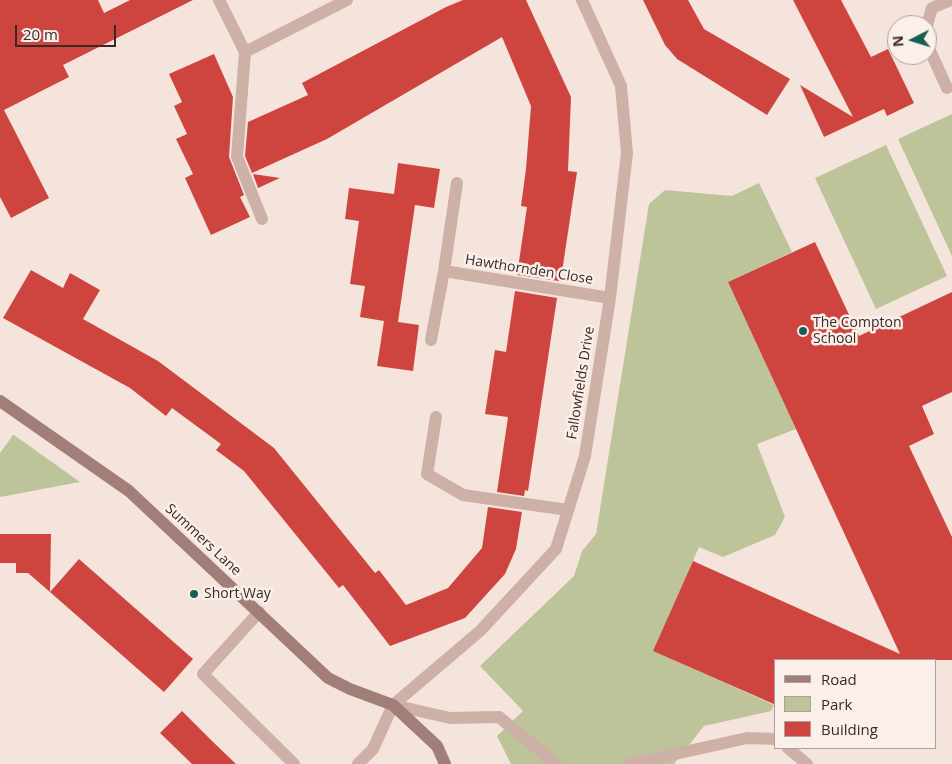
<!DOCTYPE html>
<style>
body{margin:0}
#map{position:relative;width:952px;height:764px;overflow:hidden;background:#f4e4dc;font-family:"Open Sans",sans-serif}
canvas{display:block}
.legend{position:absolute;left:774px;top:659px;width:162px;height:90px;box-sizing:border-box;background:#fbefe9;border:1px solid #ada09c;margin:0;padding:6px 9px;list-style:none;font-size:15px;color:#392a28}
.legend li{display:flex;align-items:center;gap:10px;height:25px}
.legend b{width:25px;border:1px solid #ada09c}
.north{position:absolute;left:887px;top:15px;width:50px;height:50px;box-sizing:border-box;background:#fbefe9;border:1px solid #ada09c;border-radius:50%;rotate:265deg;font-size:14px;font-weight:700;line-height:20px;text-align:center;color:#392a28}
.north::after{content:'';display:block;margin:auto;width:18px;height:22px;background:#1a5d54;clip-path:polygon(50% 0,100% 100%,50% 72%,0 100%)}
.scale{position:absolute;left:15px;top:25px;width:101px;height:22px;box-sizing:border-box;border:2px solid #392a28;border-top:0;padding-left:6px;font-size:15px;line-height:18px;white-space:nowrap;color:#392a28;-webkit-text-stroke:4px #fbefe9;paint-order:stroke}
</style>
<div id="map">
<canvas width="952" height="764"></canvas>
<ul class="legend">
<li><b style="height:6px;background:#a17e78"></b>Road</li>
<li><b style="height:14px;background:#bec49a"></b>Park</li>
<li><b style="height:14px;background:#ce453f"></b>Building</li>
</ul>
<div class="north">N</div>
<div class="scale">20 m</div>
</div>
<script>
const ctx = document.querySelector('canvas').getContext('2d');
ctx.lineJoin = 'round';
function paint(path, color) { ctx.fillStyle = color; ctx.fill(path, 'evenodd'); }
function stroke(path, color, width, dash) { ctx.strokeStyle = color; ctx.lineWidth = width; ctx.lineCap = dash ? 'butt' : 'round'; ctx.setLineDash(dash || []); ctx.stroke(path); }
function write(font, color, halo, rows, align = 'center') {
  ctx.font = font + ' "Open Sans",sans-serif'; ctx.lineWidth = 5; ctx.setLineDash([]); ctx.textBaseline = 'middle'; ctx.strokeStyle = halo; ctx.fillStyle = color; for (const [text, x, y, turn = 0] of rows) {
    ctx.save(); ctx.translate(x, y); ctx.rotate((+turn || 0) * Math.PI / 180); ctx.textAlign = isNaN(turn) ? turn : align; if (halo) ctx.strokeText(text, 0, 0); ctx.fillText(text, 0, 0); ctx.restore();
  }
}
paint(new Path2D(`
 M952 114V256L898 139Z
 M886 145 947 276 876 309 815 178Z
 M759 183 792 252 728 282 796 429 757 444 785 517 775 535 723 557 699 547 654 651 774 705 771 711 704 726 674 764H511L497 736 523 711 480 666 574 576 582 551 596 534 649 204 665 190 732 196Z
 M13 435H14L80 482 0 497V453Z`), '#bec49a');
paint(new Path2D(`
 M0 0H98L104 13 130 0H193L63 65 69 77 4 110 49 198 11 218 0 197Z
 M463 0H526L571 97 568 171 577 172 562 272H560L559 281 517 275 527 207 521 206 526 169 531 106 502 37 327 139 252 173 245 156 248 122 308 95 302 83 446 7Z
 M643 0H688L704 29 790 79 767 115 677 59 665 45Z
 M793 0H841L871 57 888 49 914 103 887 116 884 109 824 137 800 85 853 117Z
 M214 54 233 97 229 157 244 195 240 197 250 217 211 235 185 178 193 174 176 139 187 134 174 106 182 102 169 74Z
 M398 163 440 169 434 208 415 205 398 322 419 325 413 371 377 366 384 321 360 317 365 286 350 284 359 221 345 219 349 188 394 194Z
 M253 174 280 178 258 188Z
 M815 242 859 336 952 292V392L922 406 934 434 909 446 952 537V660H776V705L653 651 693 561 900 654 728 282Z
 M31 270 63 288 70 273 100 290 83 319 158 361 274 448 375 573 379 570 406 605 448 588 482 548 488 507 522 512 516 549 505 574 465 618 390 646 343 585 339 588 244 471 216 450 221 444 172 408 166 416 130 388 3 318Z
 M515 291 557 298 528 491 525 490 524 496 497 492 508 417 485 414 495 350 506 352Z
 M0 534H51L50 592 28 573H16V563H0Z
 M79 559 193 659 164 692 50 592Z
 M182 711 211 740 236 764H192L160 733Z`), '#ce453f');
stroke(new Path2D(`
 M245 52 237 157 262 219
 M436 417 427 474 463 495 568 510
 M259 612 203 674 294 764
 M393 705 450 718 499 717 556 764
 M788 748 807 764
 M630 764 747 738 776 739`), '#cdb0a6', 12);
stroke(new Path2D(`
 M219 0 245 52 347 0
 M927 25 932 8 951 0
 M927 44 947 88
 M444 271 610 298
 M431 340 444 271 457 183
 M358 764 373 749 393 705 480 631 556 549 585 456 610 298 627 153 621 86 582 0`), '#cdb0a6', 12);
stroke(new Path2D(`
 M0 401 129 491 328 678 350 689 393 705 437 746 445 764`), '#a17e78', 12);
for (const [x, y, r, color] of [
 [803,331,5,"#1a5d54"],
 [194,594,5,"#1a5d54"]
]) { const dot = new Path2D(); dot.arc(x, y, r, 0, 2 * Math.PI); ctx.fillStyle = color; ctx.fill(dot); stroke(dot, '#fbefe9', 2); }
write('14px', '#392a28', '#fbefe9', [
 ["Hawthornden Close",529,270,9],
 ["Fallowfields Drive",581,383,-81],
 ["Summers Lane",203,540,43]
]);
write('14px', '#392a28', '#fbefe9', [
 ["The Compton",813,323],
 ["School",813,339],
 ["Short Way",204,594]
], 'left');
</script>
